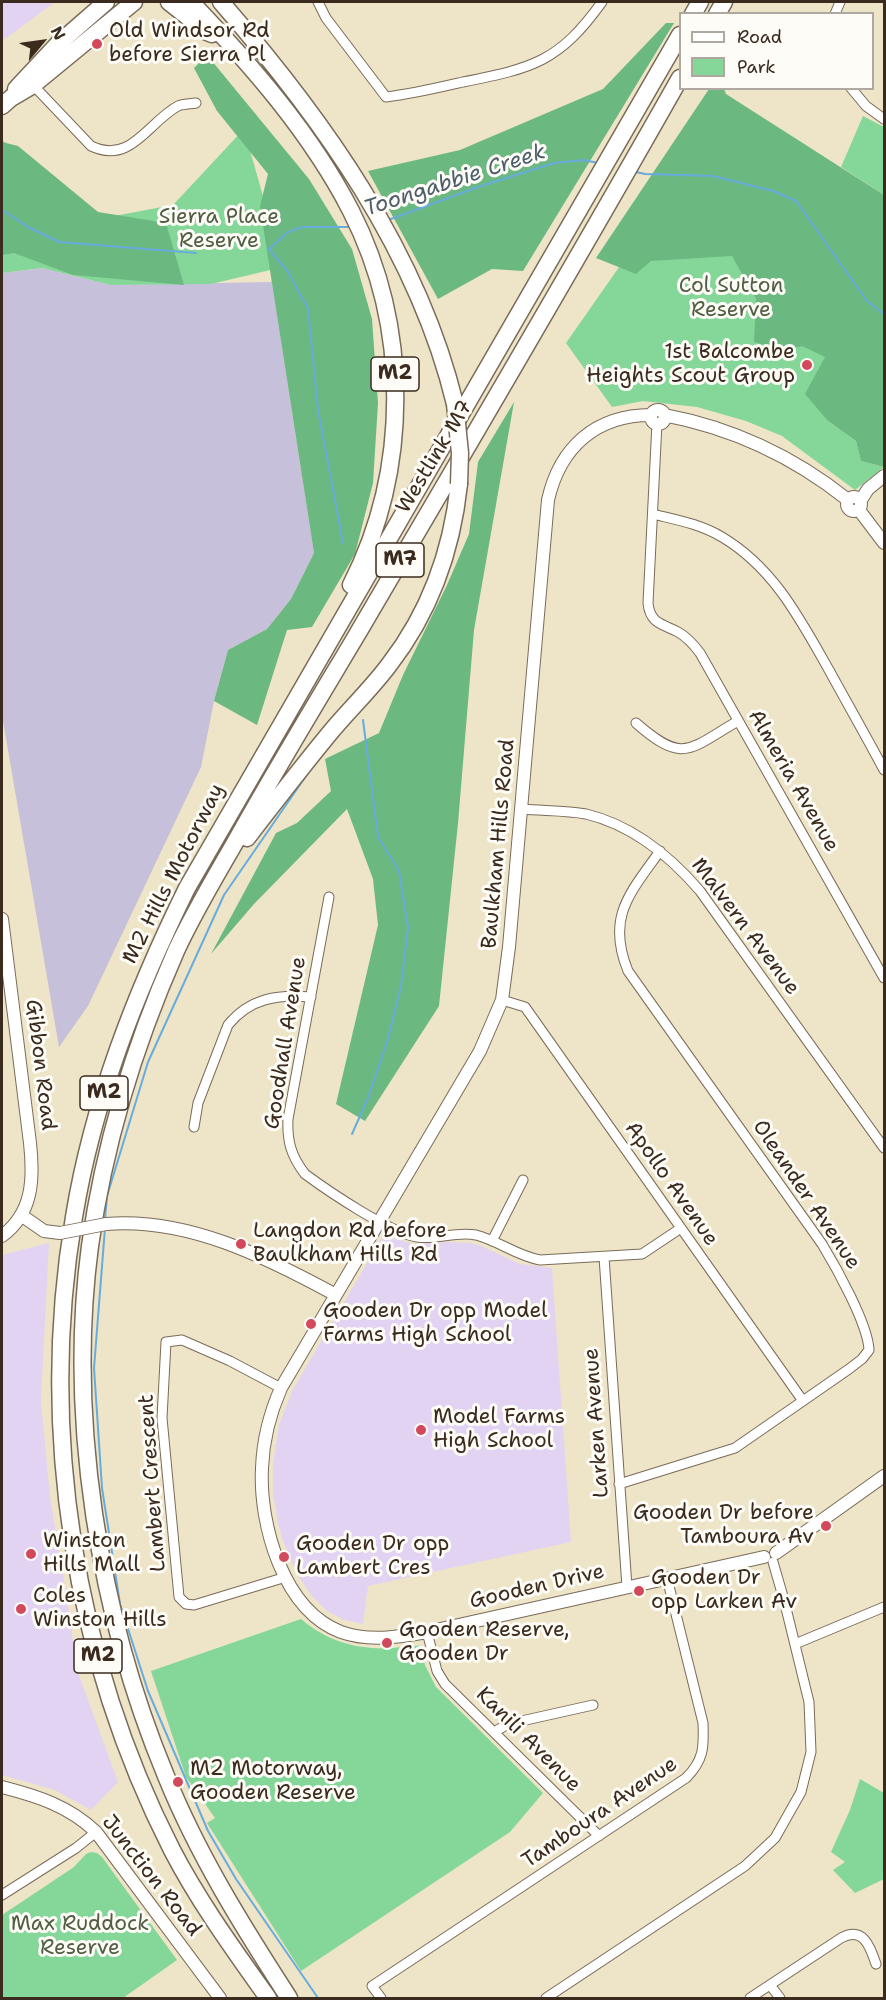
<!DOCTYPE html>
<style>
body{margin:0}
#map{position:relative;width:886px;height:2000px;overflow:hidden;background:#eee4c7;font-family:"Shantell Sans",sans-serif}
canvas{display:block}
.frame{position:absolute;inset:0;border:3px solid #3b2a1e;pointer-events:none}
.legend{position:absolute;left:679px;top:12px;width:195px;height:78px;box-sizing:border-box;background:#fdfcf7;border:2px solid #afa8a0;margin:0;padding:8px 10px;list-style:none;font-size:18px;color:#3b2a1e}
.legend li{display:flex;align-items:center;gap:12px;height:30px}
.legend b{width:30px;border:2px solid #afa8a0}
.north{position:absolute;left:12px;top:12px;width:60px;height:60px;-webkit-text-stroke:4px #fdfcf7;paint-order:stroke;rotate:61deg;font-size:16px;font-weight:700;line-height:24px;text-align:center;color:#3b2a1e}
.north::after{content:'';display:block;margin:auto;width:21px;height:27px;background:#3b2a1e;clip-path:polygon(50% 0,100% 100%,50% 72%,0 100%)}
</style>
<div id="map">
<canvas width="886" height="2000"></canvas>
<div class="frame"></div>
<ul class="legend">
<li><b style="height:8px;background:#fff"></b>Road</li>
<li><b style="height:16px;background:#85d799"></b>Park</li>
</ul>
<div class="north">N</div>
</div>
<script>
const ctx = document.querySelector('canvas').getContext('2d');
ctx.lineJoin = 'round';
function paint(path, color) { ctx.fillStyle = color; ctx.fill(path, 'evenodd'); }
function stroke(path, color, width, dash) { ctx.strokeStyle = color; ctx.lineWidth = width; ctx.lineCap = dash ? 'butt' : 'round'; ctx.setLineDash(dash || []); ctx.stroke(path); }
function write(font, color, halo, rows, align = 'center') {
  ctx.font = font + ' "Shantell Sans",sans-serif'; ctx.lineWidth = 6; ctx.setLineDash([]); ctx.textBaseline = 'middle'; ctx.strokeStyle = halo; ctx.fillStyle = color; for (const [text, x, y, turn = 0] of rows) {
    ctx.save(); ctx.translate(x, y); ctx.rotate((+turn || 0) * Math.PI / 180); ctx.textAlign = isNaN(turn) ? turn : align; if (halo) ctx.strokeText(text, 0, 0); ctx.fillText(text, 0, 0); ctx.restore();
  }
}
paint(new Path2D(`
 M2 2H55L2 41Z
 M389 1237 413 1244 451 1242 471 1243 481 1246 520 1264 552 1268 571 1542 368 1586 363 1624 344 1620 327 1611 311 1595 297 1574 283 1541 278 1524 273 1494V1464L279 1425 292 1391 381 1239Z
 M49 1243 41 1401 50 1498 69 1611 77 1670 118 1782 91 1810 55 1790 2 1775V1255Z`), '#e3d3f2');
paint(new Path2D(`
 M42 268 111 285 272 282 314 553 291 599 267 629 228 650 214 701 201 767 88 1006 59 1047 2 715V273Z`), '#c6c0da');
paint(new Path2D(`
 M863 116 884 127V195L841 167Z
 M244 129 283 267 211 284 111 285 42 268 2 273V140L98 219 173 205Z
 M666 200 871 276 824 415 828 421 856 441 861 461 884 467 855 490 782 436 746 421 697 407 643 401 612 407 566 343Z
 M301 1619C328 1642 358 1650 393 1648 403 1647 412 1645 422 1646L425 1665 436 1687 543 1793 510 1832 301 1971 207 1823 215 1818 186 1777 151 1671Z
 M860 1779 884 1793V1879L855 1893 833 1870 845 1862 831 1852 850 1810Z
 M91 1852 97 1853 102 1857 177 1960 123 1998H2V1915L74 1867 86 1854Z`), '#85d799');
paint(new Path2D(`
 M666 23H674L523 271 492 269 438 299 368 171 460 150 603 89Z
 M207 55 309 179 352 249 372 319 378 403 373 483 355 554 312 627 287 630 257 725 214 701 228 650 267 629 291 599 314 553 260 206 268 174 217 111 194 68Z
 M709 89H724L726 94 884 195V467L861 461 856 441 828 421 805 394 825 357 802 346 784 351 754 342 756 299 732 256 651 261 636 274 596 258Z
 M2 142 18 146 98 212 166 223 184 285 73 275 14 253 2 255Z
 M514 402 474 630 458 823 439 1006 365 1121 336 1104 378 925 373 879 347 809 254 904 211 954 276 833 297 823 331 791 325 759 379 733 403 675 447 585 469 534 478 462Z`), '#6cb881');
stroke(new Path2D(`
 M636 172 645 174 713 176 773 191 796 201 867 301 884 314
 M2 210 28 227 59 242 196 253
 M388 220 478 187 554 163 584 160 598 163
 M343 543 318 410 308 309 288 272 269 249 288 232 302 227H351
 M352 1134 368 1098 388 1039 401 986 408 928 399 871 378 837 363 720
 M105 1219 107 1196 148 1062 224 895 308 773
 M105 1228 94 1368 102 1488 120 1604 148 1691 208 1831 236 1879 318 1998`), '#67acdd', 2);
const street = new Path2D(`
 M318 2 326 18 386 97C412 94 437 88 463 82 533 68 559 62 602 2
 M835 14 840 2
 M33 85 91 146C131 165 148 122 178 106 183 104 191 104 196 103
 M851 88 866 106 884 119
 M657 423 648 603C650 624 663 624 678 632 687 637 694 645 700 653L884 978
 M653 514C677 520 700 524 722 537 774 568 800 619 829 670 847 703 866 736 884 770
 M636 723C684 765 689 749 738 721
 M522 809C543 811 566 810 586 814 632 825 670 856 700 891L884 1148
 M329 897 288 1119C287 1141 291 1156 305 1174 328 1191 390 1233 417 1237 437 1240 456 1231 476 1235 499 1241 517 1256 540 1260L642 1254 681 1228
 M502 1000 525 1007 803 1401
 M194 1127 198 1103 228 1025C250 998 278 994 311 997
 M492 1241 523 1180
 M604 1257 627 1587
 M281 1388 230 1361 182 1340 166 1342 162 1418 179 1597 186 1604 194 1605 286 1577
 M619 1484 735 1448 849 1369 862 1359 869 1350C868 1324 836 1267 822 1244L628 971C606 917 630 893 660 851
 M427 1632 437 1671 445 1684 599 1836
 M795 1644 884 1607
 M494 1732 508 1724 593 1705
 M2 1895 76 1848 96 1832
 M770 1985 780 1998
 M381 1998 372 1986 686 1778C704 1760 704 1747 703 1723L667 1578
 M546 1998 745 1866 775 1838 801 1792 811 1752 809 1702 784 1600 773 1562
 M750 1998 841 1938C863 1926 870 1946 876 1964`);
const secondary = new Path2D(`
 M651 417a7 7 0 1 1 14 0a7 7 0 1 1-14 0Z
 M651 415C596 415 560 447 548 500L509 947 502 1000 480 1051 281 1388C270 1413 263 1440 262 1468 259 1524 283 1610 341 1632 369 1642 399 1637 427 1632L764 1557
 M664 415C733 428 793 456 848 500
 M847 504a7 7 0 1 1 14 0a7 7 0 1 1-14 0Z
 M861 500 868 489 884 476
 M859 510 884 543
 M2 919 30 1143C34 1179 33 1213 2 1236
 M21 1215 44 1231 60 1233
 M106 1224C187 1217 266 1257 336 1295
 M776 1553 884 1476
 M2 1787C37 1796 69 1806 96 1832L220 1998`);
const highway = new Path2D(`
 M169 2 207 32 212 34
 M191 2C251 65 311 133 351 211 410 327 410 469 351 585
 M221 2C322 118 418 251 455 404
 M693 14 700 2
 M717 14 724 2
 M16 89 58 44 106 2
 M2 106 11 98 33 85 134 2
 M247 838C274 803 301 768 329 734 348 711 371 689 389 665 430 612 452 550 459 484
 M268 1998C234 1950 199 1902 172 1850 74 1658 38 1429 74 1217 93 1101 136 992 187 888L680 35
 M289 1998C243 1927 198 1855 166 1776 99 1615 67 1418 90 1246 104 1145 135 1044 176 951 194 912 216 876 237 839 275 771 315 705 355 638 464 452 574 266 680 78`);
stroke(street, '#7a6b59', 11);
stroke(secondary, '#7a6b59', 14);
stroke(highway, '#7a6b59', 19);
stroke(street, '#fff', 9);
stroke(secondary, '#fff', 12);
stroke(highway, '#fff', 16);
const secondaryBridge = new Path2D(`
 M60 1233 106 1224`);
const highwayBridge = new Path2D(`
 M455 404 460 453 459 484`);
stroke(secondaryBridge, '#7a6b59', 14, []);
stroke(highwayBridge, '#7a6b59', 19, []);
stroke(secondaryBridge, '#fff', 12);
stroke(highwayBridge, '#fff', 16);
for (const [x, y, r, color] of [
 [97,44,6,"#d1495b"],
 [807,365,6,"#d1495b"],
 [241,1244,6,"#d1495b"],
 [311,1324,6,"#d1495b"],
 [421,1430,6,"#d1495b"],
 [826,1526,6,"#d1495b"],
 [31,1554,6,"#d1495b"],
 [284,1557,6,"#d1495b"],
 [639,1591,6,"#d1495b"],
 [21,1609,6,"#d1495b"],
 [387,1643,6,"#d1495b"],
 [178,1782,6,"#d1495b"]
]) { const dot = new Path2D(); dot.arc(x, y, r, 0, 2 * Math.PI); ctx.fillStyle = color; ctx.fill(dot); stroke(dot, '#fdfcf7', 2); }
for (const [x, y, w] of [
 [395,374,48],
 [400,560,48],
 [104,1093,48],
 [98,1656,48]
]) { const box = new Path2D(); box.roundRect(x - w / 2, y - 17, w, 34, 4.5); ctx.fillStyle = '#fdfcf7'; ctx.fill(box); stroke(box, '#3b2a1e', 1.5); }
write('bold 20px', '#3b2a1e', null, [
 ["M2",395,374],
 ["M7",400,560],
 ["M2",104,1093],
 ["M2",98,1656]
]);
write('21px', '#3b2a1e', '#fdfcf7', [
 ["Old Windsor Rd",109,32],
 ["before Sierra Pl",109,56],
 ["1st Balcombe",795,353,"right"],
 ["Heights Scout Group",795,377,"right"],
 ["Langdon Rd before",253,1232],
 ["Baulkham Hills Rd",253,1256],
 ["Gooden Dr opp Model",323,1312],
 ["Farms High School",323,1336],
 ["Model Farms",433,1418],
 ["High School",433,1442],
 ["Gooden Dr before",814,1514,"right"],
 ["Tamboura Av",814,1538,"right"],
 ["Winston",43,1542],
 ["Hills Mall",43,1566],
 ["Gooden Dr opp",296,1545],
 ["Lambert Cres",296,1569],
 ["Gooden Dr",651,1579],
 ["opp Larken Av",651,1603],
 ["Coles",33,1597],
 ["Winston Hills",33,1621],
 ["Gooden Reserve,",399,1631],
 ["Gooden Dr",399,1655],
 ["M2 Motorway,",190,1770],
 ["Gooden Reserve",190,1794]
], 'left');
write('21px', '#515e43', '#fdfcf7', [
 ["Sierra Place",219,218],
 ["Reserve",219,242],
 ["Col Sutton",731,287],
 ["Reserve",731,311],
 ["Max Ruddock",80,1925],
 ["Reserve",80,1949]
]);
write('21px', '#3b2a1e', '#fdfcf7', [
 ["Westlink M7",435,457,-59],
 ["Almeria Avenue",793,781,60],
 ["Baulkham Hills Road",499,844,-85],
 ["M2 Hills Motorway",174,874,-63],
 ["Malvern Avenue",745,927,53],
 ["Goodhall Avenue",286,1043,-81],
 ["Gibbon Road",40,1065,83],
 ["Apollo Avenue",671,1184,55],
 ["Oleander Avenue",806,1195,56],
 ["Larken Avenue",597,1423,-94],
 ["Lambert Crescent",153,1483,-94],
 ["Gooden Drive",537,1587,-13],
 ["Kanili Avenue",528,1740,45],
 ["Tamboura Avenue",600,1813,-34],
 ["Junction Road",151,1876,52]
]);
write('italic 22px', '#4d5e6a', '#fdfcf7', [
 ["Toongabbie Creek",455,181,-18]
]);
</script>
